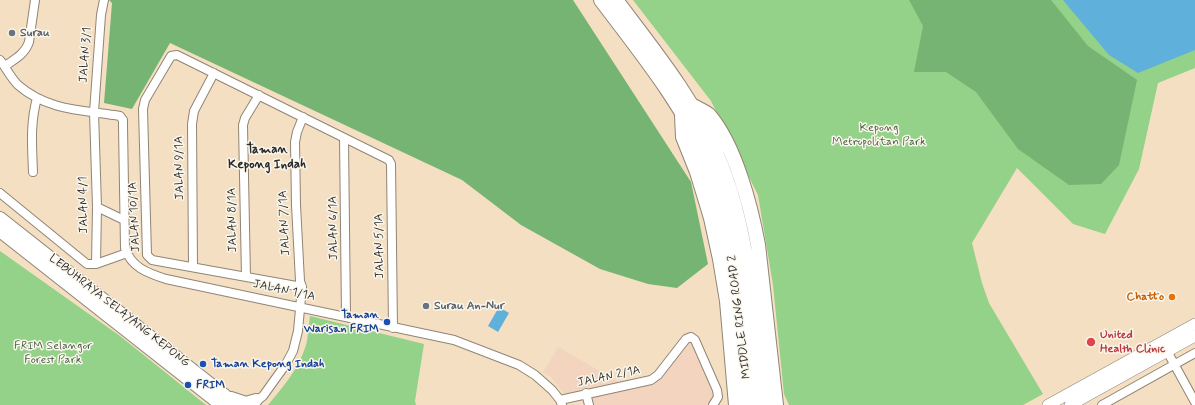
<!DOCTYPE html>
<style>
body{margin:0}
canvas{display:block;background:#f4dfc2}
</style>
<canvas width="1195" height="405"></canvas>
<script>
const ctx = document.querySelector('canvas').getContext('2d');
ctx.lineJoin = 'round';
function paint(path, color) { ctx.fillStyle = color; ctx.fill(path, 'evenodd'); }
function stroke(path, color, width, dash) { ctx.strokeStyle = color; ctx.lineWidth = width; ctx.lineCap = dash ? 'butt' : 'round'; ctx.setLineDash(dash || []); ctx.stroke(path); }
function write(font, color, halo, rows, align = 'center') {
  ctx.font = font + ' Mynerve,sans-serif'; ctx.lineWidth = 3; ctx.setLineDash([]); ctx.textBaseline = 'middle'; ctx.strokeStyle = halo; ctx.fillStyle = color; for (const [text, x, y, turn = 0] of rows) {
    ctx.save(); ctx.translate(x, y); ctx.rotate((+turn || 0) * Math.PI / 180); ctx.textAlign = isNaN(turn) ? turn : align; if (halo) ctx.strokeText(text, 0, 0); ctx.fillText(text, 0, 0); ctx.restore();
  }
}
paint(new Path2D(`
 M687 341H692L715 396 709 405H591L589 396 653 382Z
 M558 347 619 382 566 396 551 377 543 372Z`), '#f3d4bf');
paint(new Path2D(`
 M633 0H1195V68L1158 83 1139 169 1105 234 1073 224 1017 168 972 243 982 283 989 303 1043 394 1023 405H789L784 394 773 285 758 195 711 101Z
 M0 251 120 336 206 405H0Z
 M310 316 424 344 415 401 416 405H268C284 386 301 366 307 341 308 333 309 325 310 316Z`), '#93d288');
paint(new Path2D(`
 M109 0H573L691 182 708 264 677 288 648 284 600 269 521 225 462 180 170 43 132 109 104 103 112 3Z
 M909 0H1051L1088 46 1137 80 1119 165 1101 184 1069 185 1018 149 976 92 946 72H914L923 26Z`), '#76b474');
paint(new Path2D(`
 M1063 0H1195V50L1138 73 1109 55Z
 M499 307 509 313 498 332 488 326Z`), '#5fb0da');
const street = new Path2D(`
 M0 60C6 68 11 78 18 85 48 111 83 110 120 116L123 120V126L125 248C131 267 147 273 166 279L454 340 519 365 535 375 552 390 560 400 562 405
 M5 66C15 59 25 54 29 42L35 0
 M344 138 346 317
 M33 172C32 145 30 124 37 98
 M0 193 87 264H96L127 253
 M97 207 124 220
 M96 264 97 207 94 112 101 15 104 0
 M193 267 192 124 194 111 214 73
 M246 277 243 125 245 118 259 95
 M302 287 152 260 147 255 143 109 145 100 171 56 177 55 389 160 391 164 393 328
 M1167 351 1195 402
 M586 393 589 405
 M560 400 651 380 658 375 686 339 691 337 695 340 717 390 718 397 713 405
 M254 403 263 396 286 364 293 351 298 331 302 287 300 281 296 205 295 142 297 132 303 117
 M1102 405 1195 353`);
const secondary = new Path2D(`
 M1048 405 1195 324
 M1070 405 1195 336`);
const primary = new Path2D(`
 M0 218 237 405
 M0 231 221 405
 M231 398 246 403 256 400`);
const highway = new Path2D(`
 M601 0C638 49 684 105 707 162 738 240 742 322 750 405
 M616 0C652 48 694 99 717 155 750 230 754 324 762 405
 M690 104C696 108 704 111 709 115 735 145 751 207 758 245L776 405
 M682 116 683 137 697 172 711 218 720 259 727 301 736 405`);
stroke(street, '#908576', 10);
stroke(secondary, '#908576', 12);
stroke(primary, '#908576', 14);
stroke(highway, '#908576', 16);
stroke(street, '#fff', 8);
stroke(secondary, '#fff', 11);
stroke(primary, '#fff', 12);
stroke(highway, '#fff', 14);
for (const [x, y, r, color] of [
 [12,33,4,"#6b7280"],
 [1172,297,4,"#e8710a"],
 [426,306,4,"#6b7280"],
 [387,322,4,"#1a4fb4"],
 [1091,342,5,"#e0444e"],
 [203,364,4,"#1a4fb4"],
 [188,385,4,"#1a4fb4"]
]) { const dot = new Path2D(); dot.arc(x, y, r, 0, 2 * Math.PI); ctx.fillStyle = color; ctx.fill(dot); stroke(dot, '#fbf7ec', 1.5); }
write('bold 12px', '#5b616d', '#fbf7ec', [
 ["Surau",20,33],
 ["Surau An-Nur",434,306]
], 'left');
write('12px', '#2b2b2b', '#fbf7ec', [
 ["JALAN 3/1",86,55,-86],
 ["JALAN 9/1A",180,168,-91],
 ["JALAN 4/1",84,205,-91],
 ["JALAN 10/1A",135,217,-93],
 ["JALAN 8/1A",233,220,-91],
 ["JALAN 7/1A",285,223,-93],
 ["JALAN 6/1A",334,228,-91],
 ["JALAN 5/1A",380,246,-91],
 ["JALAN 1/1A",284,291,12],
 ["LEBUHRAYA SELAYANG KEPONG",119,311,38],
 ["MIDDLE RING ROAD 2",740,317,-97],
 ["JALAN 2/1A",609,377,-12]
]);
write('12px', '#4a5d47', '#fbf7ec', [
 ["Kepong",879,128],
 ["Metropolitan Park",879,142],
 ["FRIM Selangor",53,346],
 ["Forest Park",53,360]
]);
write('bold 12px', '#c56008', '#fbf7ec', [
 ["Chatto",1164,297]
], 'right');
write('bold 12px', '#164399', '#fbf7ec', [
 ["Taman",379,315,"right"],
 ["Warisan FRIM",379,329,"right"],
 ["Taman Kepong Indah",211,364],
 ["FRIM",196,385]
], 'left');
write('bold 12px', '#be3a42', '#fbf7ec', [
 ["United",1100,335],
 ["Health Clinic",1100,349]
], 'left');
write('bold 13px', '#2b2b2b', '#fbf7ec', [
 ["Taman",267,150],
 ["Kepong Indah",267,165]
]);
</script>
